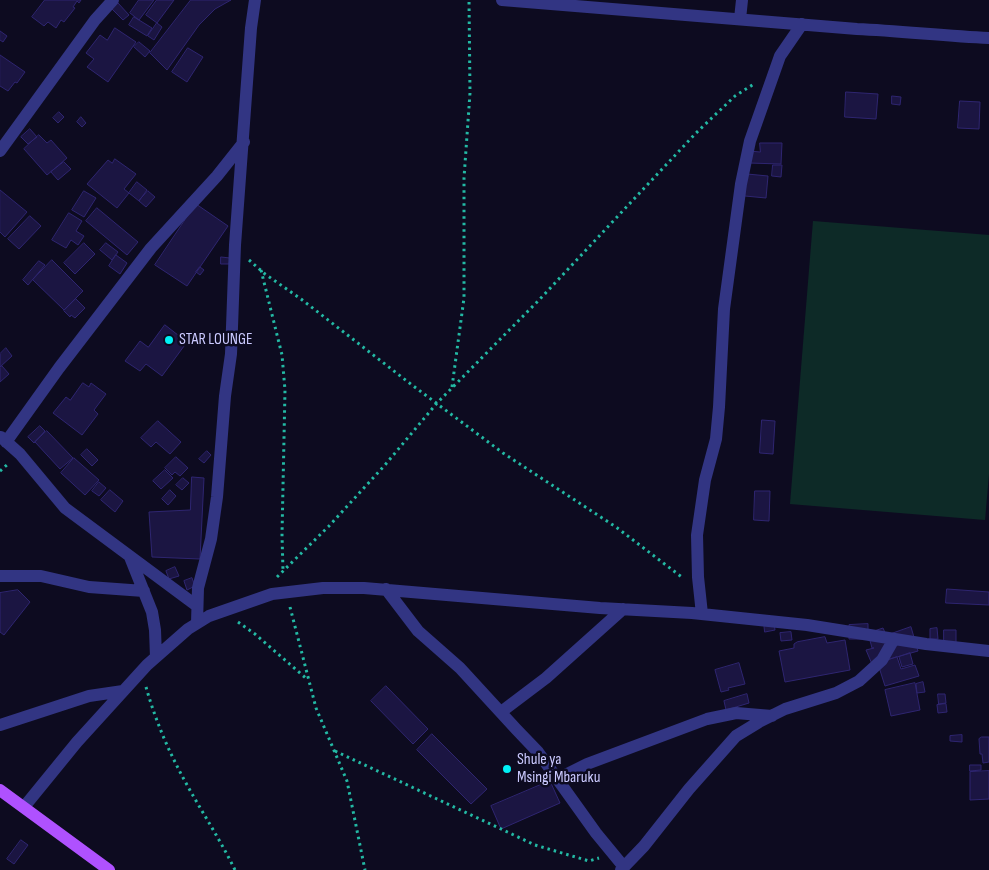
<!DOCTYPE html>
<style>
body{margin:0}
canvas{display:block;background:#0d0b20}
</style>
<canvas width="989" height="870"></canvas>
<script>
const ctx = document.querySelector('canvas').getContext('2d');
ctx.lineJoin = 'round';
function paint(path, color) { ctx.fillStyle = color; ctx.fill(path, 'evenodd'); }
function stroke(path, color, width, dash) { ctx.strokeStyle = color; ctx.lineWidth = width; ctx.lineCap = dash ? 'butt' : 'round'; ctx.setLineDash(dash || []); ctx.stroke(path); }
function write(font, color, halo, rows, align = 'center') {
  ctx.font = font + ' "Sofia Sans Condensed",sans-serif'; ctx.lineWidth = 5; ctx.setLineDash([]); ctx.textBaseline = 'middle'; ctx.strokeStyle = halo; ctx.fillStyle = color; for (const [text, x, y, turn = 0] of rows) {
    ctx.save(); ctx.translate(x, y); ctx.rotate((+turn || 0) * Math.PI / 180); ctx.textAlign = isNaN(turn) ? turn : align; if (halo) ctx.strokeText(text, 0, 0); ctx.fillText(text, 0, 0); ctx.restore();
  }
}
paint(new Path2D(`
 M813 221 989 235V474L985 520 790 504Z`), '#0d2a27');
const building = new Path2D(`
 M45 0H81L79 3 77 1 73 7 75 8 64 22 61 20 56 28 48 22 44 26 32 17Z
 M139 0H154L139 20 130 13Z
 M157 0H174L157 23 146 15Z
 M191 0H231L215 9 199 25 167 70 150 53Z
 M118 3 129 15 123 20 112 9Z
 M134 17 152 28 147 36 129 25Z
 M157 23 162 27 154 40 148 36Z
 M115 28 136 42 108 82 87 67 94 59 86 53 100 35 107 40Z
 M0 31 7 36 3 42 0 40Z
 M139 42 150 51 145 57 134 47Z
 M188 48 203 57 187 82 172 72Z
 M0 55 25 72 17 83 15 82 8 91 0 86Z
 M846 92 878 94 876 119 845 117Z
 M892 96 901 97 900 105 892 104Z
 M960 101 980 102 979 129 958 128Z
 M59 112 64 117 58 123 53 118Z
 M81 117 86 123 82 127 77 122Z
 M30 129 37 137 28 144 21 137Z
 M39 135 47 143 51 140 67 158 47 175 24 149Z
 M760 143H782L781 164 749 163V151L760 152Z
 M115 159 136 174 124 189 129 193 117 208 87 184 108 160 112 163Z
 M64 162 71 169 58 180 51 172Z
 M773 165H782L781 177 772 176Z
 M747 174 768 176 766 198 745 196Z
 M137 182 147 190 139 201 129 193Z
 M0 190 27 212 5 237 0 232Z
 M84 191 96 198 84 217 72 210Z
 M148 191 155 197 146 207 139 201Z
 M196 204 228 226 187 286 155 265Z
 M97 208 138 242 127 255 86 221Z
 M69 213 82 221 76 231 84 236 78 245 71 240 66 248 52 240Z
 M30 216 41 226 19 249 8 239Z
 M84 243 95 254 75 274 64 263Z
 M106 243 118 252 112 260 100 250Z
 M116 255 127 263 120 274 109 266Z
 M221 257 230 258 229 264H221Z
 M52 260 83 291 64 310 33 280Z
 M39 261 45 265 28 285 23 280Z
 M200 267 204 270 200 275 196 272Z
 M76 299 85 308 75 318 71 315 70 317 64 311Z
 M165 325 187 342 162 376 146 364 140 371 125 361 140 341 148 347Z
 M6 348 12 356 0 367V354Z
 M2 366 9 374 0 382V368Z
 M83 383 89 387 91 383 106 394 94 410 98 414 82 435 53 413 66 397 70 400Z
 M762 420 775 421 773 454 760 453Z
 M158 421 181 442 170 454 156 442 151 447 141 438Z
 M40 426 45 431 34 443 28 437Z
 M47 431 73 458 60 469 35 442Z
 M87 449 98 460 92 466 81 455Z
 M207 451 211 455 204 463 199 459Z
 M176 457 188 468 180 476 175 472 172 475 165 468Z
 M74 458 99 480 85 495 61 473Z
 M165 470 173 478 161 489 153 481Z
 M192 477 204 478 200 559 152 557 149 512 190 510Z
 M183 478 189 483 182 490 176 485Z
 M99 482 106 488 99 496 92 491Z
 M110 490 123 501 115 512 101 500Z
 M170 490 176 496 168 505 162 499Z
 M755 491H770L769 521 754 520Z
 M175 567 179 576 169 579 166 571Z
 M192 578 195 586 187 590 184 581Z
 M947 589 989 592V605L946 603Z
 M18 590 30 602 4 635 0 632V593Z
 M764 622 774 623 775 630 765 632Z
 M868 624V639H849V625Z
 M911 627 918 651 872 664 866 650 874 648H872L868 633 883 628 886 635Z
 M937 628 938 639H930V629Z
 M944 630H956V649L944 642Z
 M791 632 792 640 781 641 780 633Z
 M825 637 827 643 845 640 850 670 785 682 779 651 794 648V644L797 642Z
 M910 653 913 664 902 667 899 657Z
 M897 657 901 669 915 665 919 676 885 686 878 664Z
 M739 663 745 684 728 688 729 690 721 692 715 670Z
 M923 682 925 692 917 693 916 684Z
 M915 683 920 710 891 716 885 690Z
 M386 686 428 729 413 744 371 701Z
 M747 694 749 703 726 710 724 701Z
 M938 694H945L946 703 939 704Z
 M946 704 947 712 938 713 937 705Z
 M432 734 487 789 471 804 417 750Z
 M962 735V742L950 741V736Z
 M982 737H989V762L983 763 982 754H980L979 739Z
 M970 765H981V770L970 771Z
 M989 771V799L970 800V772Z
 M550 781 560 803 501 829 491 806Z
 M21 840 28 845 14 864 7 859Z`);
paint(building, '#1b1542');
stroke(building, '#2e2570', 1);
stroke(new Path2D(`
 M249 260 265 274 301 299 412 385 503 453 616 527 683 578
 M261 270 282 355 285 390 282 535 283 571
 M452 387 464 298V178L470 93 469 0
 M0 471 8 464
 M277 577 329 526 385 465 437 403 540 299 696 133 735 96 754 84
 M290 607 316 708 347 781 365 870
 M238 622 255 634 308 680
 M146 687C153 712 163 738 175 762 193 799 217 833 235 870
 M335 751 535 845 589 861 599 858`), '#23b9a4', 3, [2.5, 4]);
stroke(new Path2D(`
 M502 0 857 29C901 31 945 36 989 38
 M740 19 742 0
 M0 151 95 20 113 0
 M1 437 20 454 65 508 197 606
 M6 442 59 368 151 248 217 176 244 142
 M130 557 152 612 155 630 156 657
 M0 576H41L89 587 144 591
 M386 589 418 631 460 668 516 729 538 752 596 833 624 867
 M702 614 698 577 697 535 705 480 716 439 719 407 724 309 741 184 750 141 780 56 802 24
 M197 623 198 588 211 539 217 497 225 396 231 354 235 245 251 28 255 0
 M501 712 546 678 623 609
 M0 725 89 696 123 691
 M557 779 587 764 707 719 736 713 772 716
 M24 807 77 742 147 665 188 629 209 616 272 594 323 588H364L600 608 692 613 807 625 926 644 989 651
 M621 870 644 846 689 789 736 736 759 722 785 709 836 693 859 681 882 660 894 639`), '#323583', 12);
stroke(new Path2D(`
 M0 790 109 870`), '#af51ff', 12);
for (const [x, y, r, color] of [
 [169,340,5,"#00f1f5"],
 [507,769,5,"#00f1f5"]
]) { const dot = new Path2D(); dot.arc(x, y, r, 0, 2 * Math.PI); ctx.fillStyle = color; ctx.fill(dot); stroke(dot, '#0d0b20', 2); }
write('16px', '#cbcaff', '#0d0b20', [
 ["STAR LOUNGE",179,340],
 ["Shule ya",517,760],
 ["Msingi Mbaruku",517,778]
], 'left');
</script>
